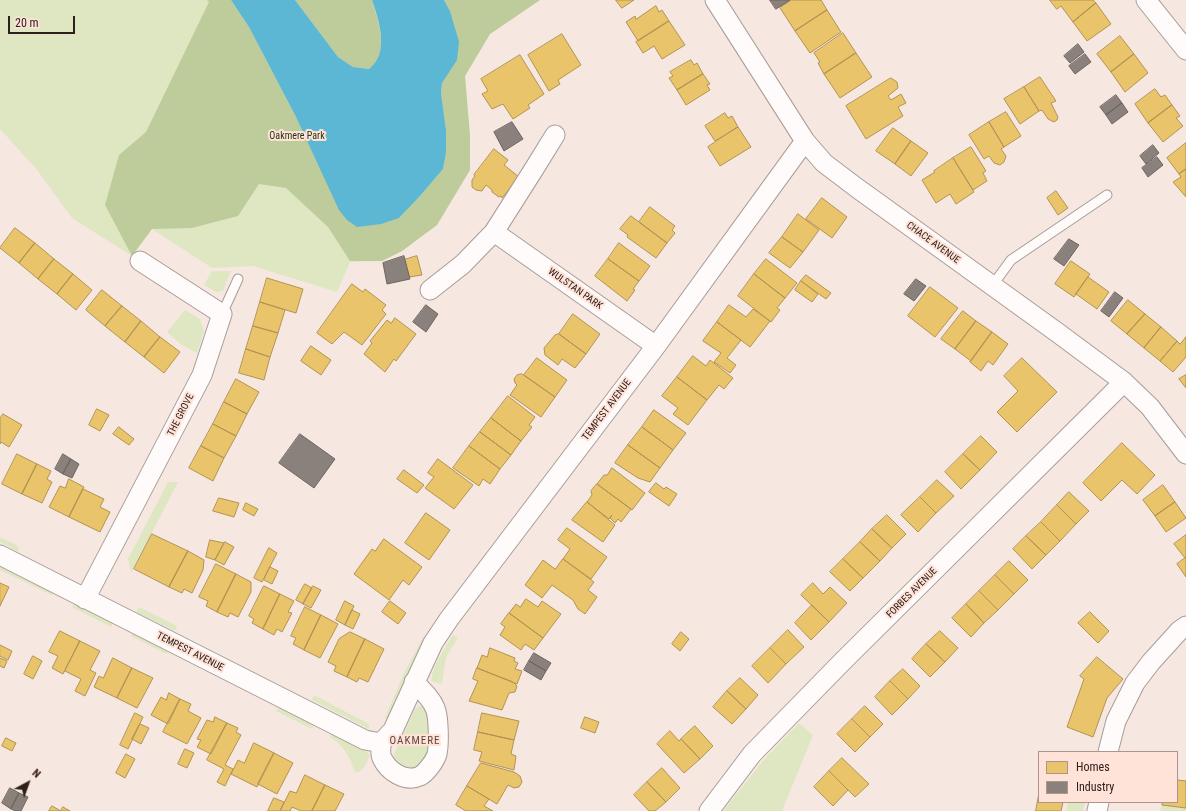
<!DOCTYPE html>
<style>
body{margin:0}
#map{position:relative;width:1186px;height:811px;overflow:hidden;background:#f6e7e1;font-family:"Roboto Condensed",sans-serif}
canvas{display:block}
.legend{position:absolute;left:1038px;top:751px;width:140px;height:52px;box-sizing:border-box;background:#ffe3d8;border:1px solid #ab958c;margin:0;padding:5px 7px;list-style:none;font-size:12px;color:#2d201b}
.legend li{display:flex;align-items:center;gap:8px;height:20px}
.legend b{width:20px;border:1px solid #ab958c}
.north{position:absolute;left:8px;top:763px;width:40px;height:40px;-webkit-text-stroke:3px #ffe3d8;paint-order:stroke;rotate:41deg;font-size:11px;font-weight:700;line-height:16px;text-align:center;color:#2d201b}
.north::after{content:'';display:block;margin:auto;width:14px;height:18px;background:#2d201b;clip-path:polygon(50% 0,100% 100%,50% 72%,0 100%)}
.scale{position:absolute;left:8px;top:16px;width:67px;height:18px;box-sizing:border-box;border:2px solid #2d201b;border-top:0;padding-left:5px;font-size:12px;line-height:14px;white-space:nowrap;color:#2d201b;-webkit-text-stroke:3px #ffe3d8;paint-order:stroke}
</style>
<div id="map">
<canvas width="1186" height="811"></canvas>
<ul class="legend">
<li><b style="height:11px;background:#e9c46a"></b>Homes</li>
<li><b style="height:11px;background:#8a817c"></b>Industry</li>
</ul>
<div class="north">N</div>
<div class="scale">20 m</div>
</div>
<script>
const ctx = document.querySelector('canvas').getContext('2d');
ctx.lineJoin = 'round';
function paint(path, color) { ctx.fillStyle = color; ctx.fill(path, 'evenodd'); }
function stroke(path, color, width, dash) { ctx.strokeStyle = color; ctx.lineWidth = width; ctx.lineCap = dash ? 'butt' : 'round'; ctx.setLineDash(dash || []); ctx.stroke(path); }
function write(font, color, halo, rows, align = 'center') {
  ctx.font = font + ' "Roboto Condensed",sans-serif'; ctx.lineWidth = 4; ctx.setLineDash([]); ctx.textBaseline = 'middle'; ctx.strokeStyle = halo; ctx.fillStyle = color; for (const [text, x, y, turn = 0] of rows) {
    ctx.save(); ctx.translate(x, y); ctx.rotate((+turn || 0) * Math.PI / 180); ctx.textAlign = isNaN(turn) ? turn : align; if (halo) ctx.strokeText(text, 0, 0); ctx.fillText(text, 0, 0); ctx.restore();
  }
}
paint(new Path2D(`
 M0 0H540L490 34 465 76 470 136V170L437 225 402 251 382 261 350 262 337 292 253 266 212 268 152 229 132 256 72 218 37 170 0 129Z
 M212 271H231L223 291 216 292 204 285Z
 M185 310 200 319 204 331 197 353 182 345 167 332Z
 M168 482H178L131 573 128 559Z
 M0 537 18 546 19 552 0 542Z
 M0 564 54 590 52 595 0 570Z
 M75 602 113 621 111 627 72 607Z
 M139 607 177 626 175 631 136 612Z
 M133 631 169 650 166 654 131 636Z
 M453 635 458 638 446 657 442 684 431 681C433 664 444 650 453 635Z
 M424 636 426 641 390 720 385 718 405 671Z
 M314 695 369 724V729L312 700Z
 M279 706 314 724 312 729 276 711Z
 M420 706 426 707 429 712 431 760 414 773 393 762 394 754 415 709Z
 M799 723 813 735 782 811H723L762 762Z
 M331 733 360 746 370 755 365 766 359 772H355C350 758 343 744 330 737Z
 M1068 802H1085L1083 811H1066Z
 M1162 805 1186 808V811H1160Z`), '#dee7c2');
paint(new Path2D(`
 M207 0H231L249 27 296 117 317 161 399 218 420 196 443 169 446 153V130L441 93 442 83 448 72 450 11 444 0H540L490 34 465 76 470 136V170L437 225 402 251 382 261H350L328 227 286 188 259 184 238 216 192 228 152 229 132 256 105 205 119 155 146 132 209 2Z
 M295 0H372C378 22 391 53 369 69L353 67 338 57Z`), '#bdcc9a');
paint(new Path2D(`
 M231 0H295L338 57 353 67 369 69C390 53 379 21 372 0H444L450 11 459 42 457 60 442 83 441 93 446 130V153L443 169 420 196 399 218 381 224 357 227 347 220 339 210 296 117 249 27Z`), '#5bb7d4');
const homes = new Path2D(`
 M616 0H634L622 8Z
 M792 0H821L827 10 795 31 780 8Z
 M1050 0H1093L1096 3 1073 22 1061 6 1057 9Z
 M1096 3 1111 24 1087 41 1073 22Z
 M656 6 659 12 662 10 669 21 638 41 626 22 635 16 636 19Z
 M827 10 841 32 810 53 795 31Z
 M669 21 685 45 662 59 654 46 643 53 636 42Z
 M843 33 856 53 824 74 818 63 820 62 814 53Z
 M562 34 581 65 558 80 560 84 549 91 528 55Z
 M1120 36 1134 54 1111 72 1097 54Z
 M856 53 872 77 840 98 824 74Z
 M1134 54 1148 73 1125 92 1111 72Z
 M520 55 544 94 528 105 530 108 513 119 503 104 492 109 482 94 488 91 481 79Z
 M691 60 694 65 697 63 703 74 677 90 669 78 673 76 670 72Z
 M703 74 710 84 707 85 710 90 686 105 677 90Z
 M1040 77 1056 101 1051 103 1058 117 1057 120 1054 122 1048 119 1042 110 1039 111 1024 87Z
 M891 78 897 82 898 88 888 96 891 100 901 94 906 103 898 107 903 116 866 139 846 106Z
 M1024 87 1039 111 1020 124 1004 99Z
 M1155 89 1161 97 1165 95 1172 105 1148 123 1135 104Z
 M1172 105 1180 116 1176 118 1183 126 1163 142 1148 123Z
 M1006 112 1021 136 1004 147 989 122Z
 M725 113 728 118 732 116 738 127 715 141 705 126Z
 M989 122 1004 147 1001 149 1006 156 1004 162 1000 165 994 163 989 156 984 159 969 135Z
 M738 127 751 147 720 166 708 147Z
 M893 128 911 141 895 164 876 151Z
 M911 141 928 153 911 176 895 164Z
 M1186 143V169L1179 174 1167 158Z
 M971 147 986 171 983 173 987 181 973 190 953 158Z
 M494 149 508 160 504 165 519 177 502 198 501 196 499 197 492 192V190L486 185 482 191 476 190 472 187V180L475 176 474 175Z
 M953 158 974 192 956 204 950 194 936 203 922 180 935 172 934 171Z
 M1186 169V197L1173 182 1181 177 1179 174Z
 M1056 191 1068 208 1058 215 1047 198Z
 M822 198 847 217 832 238 806 219Z
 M650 207 675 226 672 230 675 233 667 243 639 222Z
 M798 214 819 230 803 252 782 237Z
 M631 216 667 243 656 258 627 237 628 235 620 229Z
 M15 228 35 243 19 263 0 248Z
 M782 237 803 252 790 268 769 253Z
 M35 243 54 259 38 279 19 263Z
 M619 243 650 266 639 281 608 259Z
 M417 256 422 275 409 277 404 260Z
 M54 259 73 274 57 294 38 279Z
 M608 259 639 281 633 289 635 290 627 301 595 276Z
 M766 259 797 283 785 298 754 274Z
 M1071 261 1090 274 1074 297 1055 284Z
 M73 274 92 290 76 310 57 294Z
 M754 274 785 298 777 308 780 310 771 322 738 296Z
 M806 275 831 293 826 299 801 281Z
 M1088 277 1109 292 1097 309 1076 294Z
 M267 278 303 289 296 313 260 302Z
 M801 281 818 294 812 302 795 290Z
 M352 284 363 292 365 289 386 305 382 310 386 314 362 345 344 332 332 344 317 333Z
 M930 287 958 308 935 337 908 316Z
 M102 290 122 306 105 326 86 310Z
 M1128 300 1145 314 1127 334 1111 321Z
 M260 302 285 310 278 333 253 326Z
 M729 305 746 317 753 309 770 321 750 347 717 322Z
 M122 306 141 321 125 342 105 326Z
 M963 311 976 321 955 349 941 339Z
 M573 314 600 334 586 354 559 334Z
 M1145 314 1161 327 1144 348 1127 334Z
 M395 318 416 334 396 361 394 359 385 372 364 354 372 343 370 341 387 320 391 323Z
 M141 321 160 337 144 357 125 342Z
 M976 321 992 332 971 361 955 349Z
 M717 322 741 340 727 358 736 365 730 373 714 362 721 353 703 341Z
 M253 326 278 333 270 357 246 349Z
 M1161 327 1177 341 1160 361 1144 348Z
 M992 332 1008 344 993 365 988 361 981 371 970 362Z
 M559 334 586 354 575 368 562 359 558 365 545 355 544 348 555 335Z
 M160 337 180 352 164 373 144 357Z
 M1186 337V357L1173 372 1160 361 1177 341 1180 344Z
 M311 346 331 360 321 375 301 361Z
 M246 349 270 357 264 380 239 373Z
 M693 356 706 366 710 360 733 378 724 389 719 385 707 400 677 377Z
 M537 358 567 380 555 397 524 375Z
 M1022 358 1057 392 1017 432 997 412 1018 391 1004 376Z
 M522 374 555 397 541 417 510 395 517 385 515 383 514 379 517 375Z
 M1186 375V388L1179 379Z
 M677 377 707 400 688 425 673 414 678 408 662 396Z
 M236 379 259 392 247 414 224 402Z
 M508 396 535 417 529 425 532 427 521 441 491 418Z
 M224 402 247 414 236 436 213 424Z
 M97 409 109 415 100 431 89 425Z
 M654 410 686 433 673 450 642 427Z
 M3 414 22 425 9 447 1 442 0 444V419Z
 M491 418 521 441 511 455 480 432Z
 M213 424 236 436 224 458 201 446Z
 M119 427 134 439 129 445 113 434Z
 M642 427 673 450 660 468 628 445Z
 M480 432 511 455 500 469 469 446Z
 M981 436 997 452 980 470 963 454Z
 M1122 443 1155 475 1137 494 1122 480 1101 501 1083 483Z
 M628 445 660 468 650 482 638 478 615 463Z
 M201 446 224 458 213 481 189 468Z
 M469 446 500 469 490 484 483 479 479 486 453 468Z
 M17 454 37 464 22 494 2 484Z
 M963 454 980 470 961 489 945 472Z
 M438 459 473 485 454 509 425 488 434 477 428 473Z
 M37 464 51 471 47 479 52 482 42 503 22 494Z
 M612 468 645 493 632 510 597 484 604 475H607Z
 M404 470 424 485 417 493 397 479Z
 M69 479 84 487 69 517 49 507 60 486 65 488Z
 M937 480 954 496 936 513 920 497Z
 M656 483 664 489 666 487 677 494 669 506 649 492Z
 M597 484 631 509 621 522 618 519 615 523 610 518 612 515 609 519 587 502 592 495 591 491Z
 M1163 485 1175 502 1155 516 1143 500Z
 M83 489 104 499 100 507 110 512 100 532 69 517Z
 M1069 492 1089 511 1076 524 1057 505Z
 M920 497 936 513 918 532 901 515Z
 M219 498 239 503 234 517 213 511Z
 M587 502 615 525 603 542 572 520Z
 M1175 502 1186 518 1166 532 1155 516Z
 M246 503 258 509 254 516 243 510Z
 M1057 505 1076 524 1060 541 1041 522Z
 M426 513 450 530 429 560 405 543Z
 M887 515 906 534 892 548 872 529Z
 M1041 522 1060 541 1046 555 1026 536Z
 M567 528 607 557 591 579 563 559 570 549 558 540Z
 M872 529 892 548 880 561 860 542Z
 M152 534 188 551 169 587 134 569Z
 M1186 535V558H1185L1174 544Z
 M1026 536 1046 555 1032 569 1013 549Z
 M384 539 422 567 409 585 403 580 389 600 354 574 372 549 375 551Z
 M210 540 224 543 215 560 206 557Z
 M225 542 234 547 224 565 215 560Z
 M860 542 880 561 863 578 843 559Z
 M269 548 277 553 262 582 254 578Z
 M188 551 204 560 203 570 192 593 184 589 182 593 169 587Z
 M1185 558H1186V577L1177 564Z
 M563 559 594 582 588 590 597 597 585 614 578 609 573 600 552 585 542 598 525 585 543 560 555 569Z
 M843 559 863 578 850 591 830 572Z
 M1009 561 1028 580 1014 594 995 575Z
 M216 564 236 574 217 612 206 606 208 601 199 597Z
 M270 567 278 571 272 584 264 580Z
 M236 574 251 582V592L238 617 230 613 228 617 217 612Z
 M995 575 1014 594 998 610 979 591Z
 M0 583 9 587 0 606Z
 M813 583 823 594 830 587 847 603 829 622 801 595Z
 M305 584 312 588 303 604 296 600Z
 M264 586 280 594 263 629 252 623 254 619 249 616Z
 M313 586 321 590 311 608 303 604Z
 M979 591 998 610 984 623 966 604Z
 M280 594 294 601 288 612 292 613 282 632 277 629 274 635 263 629Z
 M526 599 538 607 542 601 561 614 543 638 509 613 516 604 520 607Z
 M345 601 354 606 345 625 336 620Z
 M390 601 406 613 398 624 382 612Z
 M966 604 984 623 971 637 952 618Z
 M812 605 829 622 811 640 795 623Z
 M305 607 321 615 304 650 293 644 296 638 291 636Z
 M352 610 360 614 353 629 345 625Z
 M1090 612 1109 631 1098 643 1078 623Z
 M509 613 543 638 534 650 525 644 521 650 500 635 505 627 501 624Z
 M321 615 338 624 320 658 304 650Z
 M788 630 804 647 786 664 770 648Z
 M60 631 80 641 63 674 52 668 58 656 49 652Z
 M940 631 958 648 945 662 926 644Z
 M350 632 365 639 347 677 334 671 336 666 328 662 339 639Z
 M681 632 689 639 680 651 672 644Z
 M365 639 384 649 368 682 359 678 357 682 347 677Z
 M80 641 100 651 90 670 96 673 85 696 75 691 81 679 65 671Z
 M926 644 945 662 930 677 912 659Z
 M0 645 12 651 8 660 0 656Z
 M490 648 515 658 514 661 518 663 515 669 522 671 517 684 477 668 482 655 487 657Z
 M770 648 786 664 768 683 752 666Z
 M33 656 42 661 33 679 24 674Z
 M1097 657 1123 679 1107 698 1093 737 1067 727 1084 679 1080 676Z
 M0 658 7 661 4 668 0 666Z
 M113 658 132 668 117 698 94 687 99 676 103 678Z
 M132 668 153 678 137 708 117 698Z
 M477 668 513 682 517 686 515 692 509 693 502 710 469 701 478 681 473 679Z
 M903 669 920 686 908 699 890 681Z
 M740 678 758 695 746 709 727 691Z
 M890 681 908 699 892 715 875 697Z
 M727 691 746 709 732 724 713 707Z
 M169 693 180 699 168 724 151 715 161 697 166 700Z
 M180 699 191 704 188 711 201 718 187 744 163 732Z
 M865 706 883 724 870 737 852 719Z
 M135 713 143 717 128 749 120 745Z
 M482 713 519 721 514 740 478 732Z
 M215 717 227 723 211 754 197 747 201 740 197 739 207 720 213 722Z
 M585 717 599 722 595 733 581 728Z
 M852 719 870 737 855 752 837 734Z
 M227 723 238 728 236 732 241 735 225 765 233 769 225 786 217 782 224 769 207 760Z
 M140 724 149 728 141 744 132 739Z
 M695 726 713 746 700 759 681 739Z
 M670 731 679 741 681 739 700 759 684 773 657 744Z
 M478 732 514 740 511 754 516 756 514 770 479 761 482 752 474 750Z
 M6 738 16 743 12 751 2 746Z
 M254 743 274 753 257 787 231 774 238 760 244 763Z
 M185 749 194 753 187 768 178 764Z
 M274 753 293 763 277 794 258 784Z
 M126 754 135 759 125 778 116 773Z
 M842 758 869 784 855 797 829 771Z
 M481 763 514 772 520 776 522 782 519 787 514 788 508 785 497 804 467 786Z
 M662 768 680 788 666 802 647 782Z
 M829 771 848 790 833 806 814 787Z
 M305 775 325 785 312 811H301L292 807 290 811H280L290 791 296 793Z
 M1177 780 1186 781V808L1162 805V802H1177Z
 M647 782 666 802 655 811H649L634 795Z
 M325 785 344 794 335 811H312Z
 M467 786 489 799 484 806 493 811H466L456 805Z
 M1039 793V802H1063L1061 811H1036Z
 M274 798 284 802 280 811H268Z
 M52 806 61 811H49Z
 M63 807 70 811H61Z`);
paint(homes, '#e9c46a');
stroke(homes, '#b19352', 1);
const industry = new Path2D(`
 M770 0H790L776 9Z
 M1078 44 1084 52 1070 63 1064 56Z
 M1085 54 1091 62 1075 74 1069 66Z
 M1116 95 1122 103 1106 115 1100 107Z
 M1122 103 1128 112 1112 124 1106 115Z
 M512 122 523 139 504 151 494 132Z
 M1153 145 1159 153 1146 164 1140 156Z
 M1157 157 1163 165 1148 177 1142 168Z
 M1069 239 1079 245 1064 266 1054 259Z
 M404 256 410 279 387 284 383 263Z
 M916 279 926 286 914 301 904 294Z
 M1115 292 1123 298 1109 317 1101 311Z
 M426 305 438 314 426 332 413 322Z
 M300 434 335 459 314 488 279 463Z
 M63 454 71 459 63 474 55 469Z
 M71 459 79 464 72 478 63 474Z
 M534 653 551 663 546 671 529 661Z
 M529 661 546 671 541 680 524 670Z
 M10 788 19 793 11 809 2 803Z
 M19 793 28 797 21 811H16L11 809Z`);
paint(industry, '#8a817c');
stroke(industry, '#6e645f', 1);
const service = new Path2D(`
 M992 286 1011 260 1107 195
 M222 314 238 279`);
const minor = new Path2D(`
 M715 0 805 141 824 163 857 188 1058 333 1124 382 1150 407 1186 454
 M1146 0 1186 50
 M494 232 656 346
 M430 290 463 264 494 232 534 169 555 135
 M0 555 365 740 381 743 393 730 433 643 449 619 656 346 805 141
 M85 599 202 375 222 314 140 261
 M381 743C381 747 380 754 382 758 388 771 405 783 420 776 426 773 435 761 437 754 439 745 439 717 435 708 431 698 422 690 414 682
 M1108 752 1116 721 1135 683 1151 662 1179 631 1186 626
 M709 811 752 754 843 661 1124 382
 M1097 811 1099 802`);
stroke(service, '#a89c97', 11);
stroke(minor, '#a89c97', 21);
stroke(service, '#fefbfa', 9);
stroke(minor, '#fefbfa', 19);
write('10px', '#253410', '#ffe3d8', [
 ["Oakmere Park",297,136]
]);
write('10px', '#2d201b', '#ffe3d8', [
 ["CHACE AVENUE",933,243,36],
 ["WULSTAN PARK",575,289,35],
 ["TEMPEST AVENUE",607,410,-53],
 ["THE GROVE",181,415,-63],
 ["FORBES AVENUE",912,593,-45],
 ["TEMPEST AVENUE",190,652,27]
]);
ctx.letterSpacing = '1px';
write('11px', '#62463b', '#ffe3d8', [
 ["OAKMERE",415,741]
]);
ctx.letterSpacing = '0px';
</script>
